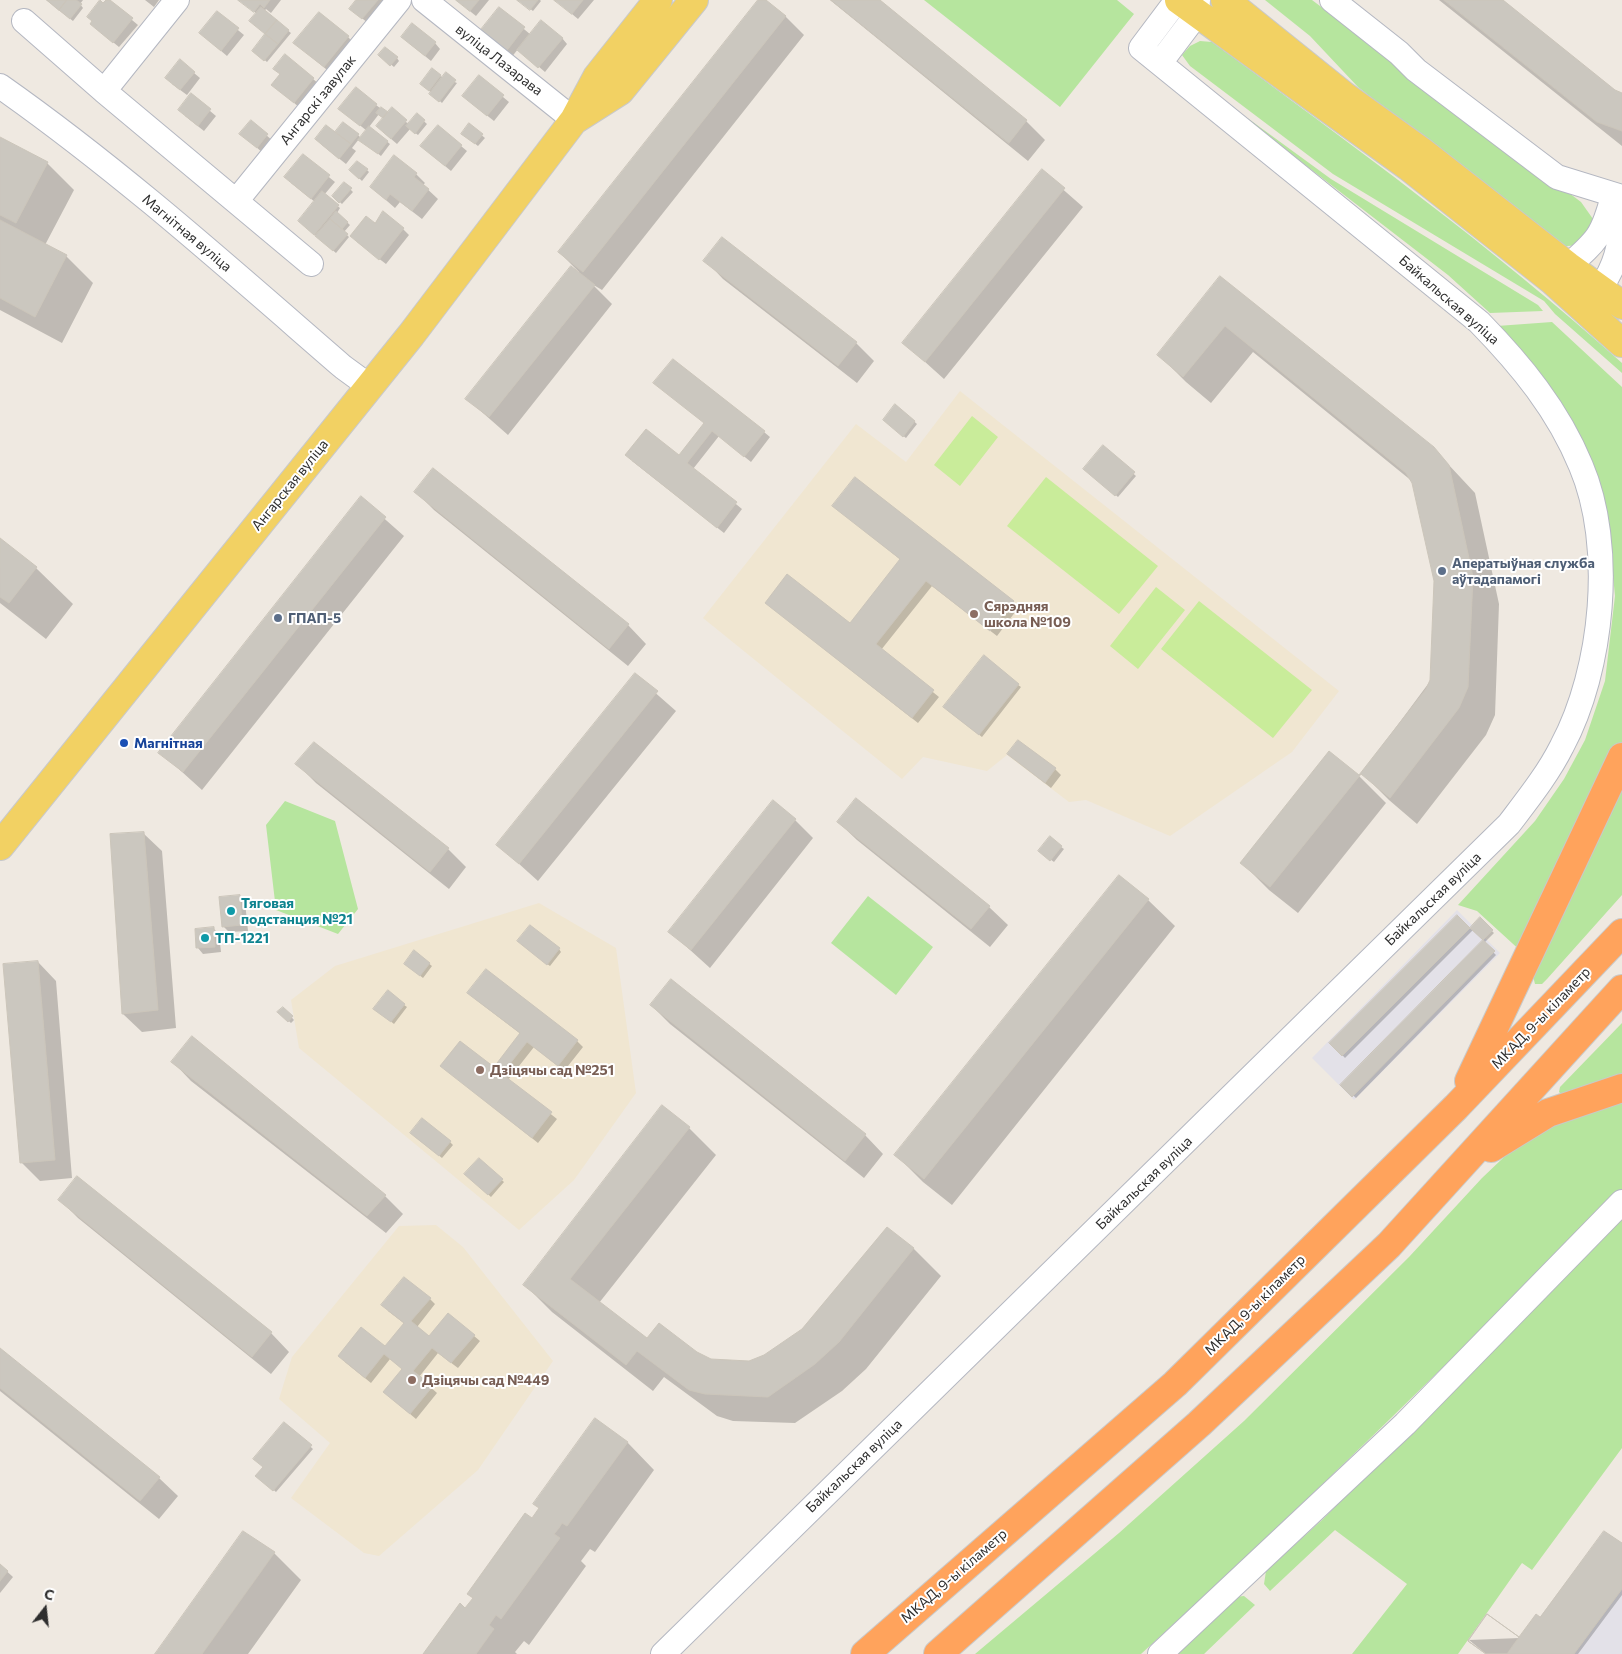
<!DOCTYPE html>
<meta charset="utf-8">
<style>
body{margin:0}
#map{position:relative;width:1622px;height:1654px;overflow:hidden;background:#efe9e1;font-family:Commissioner,sans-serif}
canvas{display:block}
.north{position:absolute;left:20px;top:1584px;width:50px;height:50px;-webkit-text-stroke:4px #fff;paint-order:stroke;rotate:16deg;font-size:14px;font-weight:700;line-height:20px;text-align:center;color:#2e2e2e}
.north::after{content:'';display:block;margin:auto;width:18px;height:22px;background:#2e2e2e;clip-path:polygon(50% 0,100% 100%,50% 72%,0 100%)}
</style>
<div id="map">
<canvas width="1622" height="1654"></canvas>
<div class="north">С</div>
</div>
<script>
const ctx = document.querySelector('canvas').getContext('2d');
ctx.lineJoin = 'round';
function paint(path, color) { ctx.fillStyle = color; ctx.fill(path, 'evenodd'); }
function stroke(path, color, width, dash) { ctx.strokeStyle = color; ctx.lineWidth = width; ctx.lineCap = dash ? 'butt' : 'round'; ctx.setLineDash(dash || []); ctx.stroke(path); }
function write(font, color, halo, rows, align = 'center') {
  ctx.font = font + ' Commissioner,sans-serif'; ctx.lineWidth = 4; ctx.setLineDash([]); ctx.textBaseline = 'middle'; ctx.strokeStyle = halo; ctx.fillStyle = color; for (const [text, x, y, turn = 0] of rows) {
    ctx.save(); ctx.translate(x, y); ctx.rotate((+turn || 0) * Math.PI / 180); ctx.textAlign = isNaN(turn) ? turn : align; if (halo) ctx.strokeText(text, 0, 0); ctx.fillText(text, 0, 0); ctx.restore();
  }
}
paint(new Path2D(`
 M1457 910 1500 953 1354 1100 1312 1058Z
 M1604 1531 1622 1543V1654H1508L1536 1614 1540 1617Z`), '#e3e1e8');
paint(new Path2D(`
 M960 391 1339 691 1292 752 1170 836 1086 800 1069 802 1007 755 987 771 923 757 902 779 703 618 856 424 906 462Z
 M539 903 616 948 636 1093 574 1180 519 1230 299 1048 291 1000 335 966Z
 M436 1225 463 1247 553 1361 478 1470 379 1556 364 1553 291 1498 330 1443 279 1399 292 1357 399 1226Z`), '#f0e6d1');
paint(new Path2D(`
 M924 0H1117L1134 14 1060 107Z
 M1265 0H1312L1581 202 1593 219C1589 236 1580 248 1561 246L1358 87 1310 36Z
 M1200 41 1212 42C1352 145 1493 247 1622 363V373L1555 314 1544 301 1333 174 1190 66 1182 55 1190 46Z
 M1243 117H1246L1331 179 1538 305 1543 311 1490 313 1448 275Z
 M1552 322 1622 387V742L1524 954 1477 911 1458 905 1535 821 1564 779 1585 740 1605 681 1615 596 1607 514 1497 326Z
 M1622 780V895L1547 979 1542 984H1535L1533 976Z
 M285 801 335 821 358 909 338 934 276 910 266 825Z
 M868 896 933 947 896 995 831 943Z
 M1622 1023V1075L1562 1095 1559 1092 1560 1087Z
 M1622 1100V1190C1464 1347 1306 1504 1141 1654H975L1119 1533 1244 1421 1409 1257 1482 1178 1522 1140 1538 1130Z
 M1622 1215V1448L1532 1570 1522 1563 1458 1654H1352L1407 1584 1335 1530 1270 1591 1264 1584 1266 1571 1322 1520 1527 1315Z
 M1244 1596 1255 1605 1204 1654H1174L1235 1597Z`), '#b6e59e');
paint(new Path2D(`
 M972 416 998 437 960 486 934 465Z
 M1046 477 1158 566 1119 614 1007 526Z
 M1156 587 1185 610 1138 669 1110 646Z
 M1199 601 1312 690 1273 738 1161 649Z`), '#c9ec9a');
paint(new Path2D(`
 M46 0H83L80 4 83 8 73 21Z
 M108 0 138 25 119 47 98 30 104 5Z
 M145 0H159L154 7Z
 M239 0H281L271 13 266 9 264 12 291 33 267 62 253 50 267 34 257 14Z
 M358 0H384L369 24 357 14Z
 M456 0H489L476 16Z
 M519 0H540L541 1 533 11Z
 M555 0H594L578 19Z
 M760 0H764L786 17 804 35 602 290 592 284 612 304 508 435 467 399 579 272 559 252Z
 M830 0H878L1026 121 1045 140 1028 161Z
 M1439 0H1501L1614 91 1622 94V146Z
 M499 8 531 35 562 38 567 44 545 72 518 49 511 58 486 38Z
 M217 13 244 35 227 56 207 39Z
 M348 37 357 46 333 75 295 43Z
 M409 43H435L440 49 431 61Z
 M382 57 397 58 399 61 394 67Z
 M194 73 200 78 187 95 172 84Z
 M440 76 457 83 442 103 424 86Z
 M479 77 509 102 494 121 470 102Z
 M313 79 319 84 300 108 273 85Z
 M191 95 216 116 204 131 185 116Z
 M376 105 388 114 410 124 417 115 427 124 418 135 410 129 397 144 383 132 384 119 379 114 369 127 390 144 381 156 359 139 352 148 356 151 346 164 322 145 335 134 358 135 361 138 367 131 346 114Z
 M251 122 273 141 263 153 241 134Z
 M469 125 485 138 478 146 465 136Z
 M0 138 47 163 74 190 45 245 66 256 93 283 62 343 0 310Z
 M461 146 467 151 451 171 428 152Z
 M303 156 335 182 324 195 340 208 337 213 350 225 344 232 349 237 336 253 302 224 315 202 291 183Z
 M351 170H367L369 172 362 181Z
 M1042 171 1083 207 944 379 904 343Z
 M416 174 425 183 423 185 438 199 422 219 400 202 395 208 371 187Z
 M344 183 353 192 342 204 333 196Z
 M403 229 409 235 386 264 357 242Z
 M705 260 856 343 874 361 857 383 723 279Z
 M1220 278 1433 448 1475 493 1499 604 1495 715 1486 735 1417 824 1389 800 1362 773 1431 680 1436 581 1413 482 1253 352 1211 403 1186 382 1159 355Z
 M896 406 917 424 906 438 887 423Z
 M705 424 764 432 770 437 751 462 719 436 693 469 742 509 724 533 632 461 679 457Z
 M1103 447 1136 476 1118 497 1085 469Z
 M416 492 628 625 646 644 628 666 434 510Z
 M361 498 404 536 202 790 160 752Z
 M834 506 1013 602 1019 607 997 636 932 586 881 650 939 697 918 723 766 603 850 624 901 560Z
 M0 539 36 568 73 604 46 639 0 603Z
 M635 675 676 711 538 881 498 845Z
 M1018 685 1021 687 982 737 947 710Z
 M1008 754 1055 769 1061 775 1051 788Z
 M297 764 448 849 466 867 449 889 316 783Z
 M1359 776 1386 803 1298 913 1269 890 1242 863Z
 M795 820 813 838 710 968 669 931Z
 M838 822 989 907 1008 925 990 947 857 840Z
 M143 833 162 851 176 1028 142 1032 123 1014Z
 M1061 847 1064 849 1054 862 1043 854Z
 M239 896 245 902 248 931 229 932 223 926Z
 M1148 900 1175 926 952 1205 923 1182 896 1155Z
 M1457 916 1470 929 1480 919 1494 933 1484 943 1496 955 1356 1098 1342 1085 1484 940 1474 929 1345 1058 1331 1043Z
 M213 928 219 934 221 952 203 954 198 948Z
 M521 944 559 949 561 952 550 966Z
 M414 952 432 966 423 978 408 966Z
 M38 962 56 981 72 1178 40 1181 21 1162Z
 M475 999 577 1041 583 1047 564 1071 534 1047 508 1080 557 1119 538 1143 442 1066 494 1069 521 1034Z
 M404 1005 407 1007 394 1024 378 1011Z
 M651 1005 865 1135 883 1154 864 1178 670 1024Z
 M283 1008 294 1020 291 1023 279 1012Z
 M173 1062 385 1196 403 1214 386 1233 191 1081Z
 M662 1106 689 1128 716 1155 599 1303 647 1340 696 1353 710 1360 749 1363 765 1356 803 1330 887 1229 914 1249 941 1276 866 1369 842 1391 795 1423 733 1421 717 1416 664 1377 653 1391 552 1312 525 1285Z
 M414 1136 450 1142 453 1145 442 1158Z
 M479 1160 504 1182 491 1197 466 1174Z
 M60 1200 271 1333 289 1352 271 1374 78 1218Z
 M430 1299 435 1304 417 1327 430 1337 474 1336 480 1341 458 1368 438 1353 419 1377 437 1393 416 1419 384 1392 403 1369 390 1359 371 1383 345 1362 385 1348 405 1324 388 1311Z
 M0 1349 159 1478 178 1496 159 1519 0 1391Z
 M596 1420 628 1443 654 1470 595 1552 590 1549 581 1561 586 1566 529 1645 524 1641 515 1652 517 1654H424L466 1609 474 1599 469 1594 532 1520Z
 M285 1424 313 1449 276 1492 260 1478Z
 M243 1532 274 1553 301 1580 248 1654H157Z
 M1622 1545V1595L1578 1654H1486L1469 1640 1519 1638Z
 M0 1565 13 1577 0 1593Z`), '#0003');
const building = new Path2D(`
 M47 0H67L59 10Z
 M67 0H76L82 4 70 19 59 10Z
 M100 0 103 3 106 0H110L133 18 113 43 90 24 92 21 87 17Z
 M238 0H270L264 8 260 4 254 12Z
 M356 0H378L362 19 349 9Z
 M456 0H479L470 11Z
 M517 0H538L530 10Z
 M554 0H583L572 14Z
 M758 0H766L786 16 583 272 558 252Z
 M831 0H880L1027 120 1009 143Z
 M1444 0H1503L1615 90 1622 93V131L1597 122Z
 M261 7 277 20 265 34 249 21Z
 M499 7 525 27 505 53 479 32Z
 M217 11 239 28 221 51 199 33Z
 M319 12 349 36 324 67 293 43Z
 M277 20 289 30 278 44 265 34Z
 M541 20 563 38 538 68 517 50Z
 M412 23 436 42 425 56 401 37Z
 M265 34 278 44 264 61 252 51Z
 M385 47 398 57 390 66 378 55Z
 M285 54 314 78 294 103 271 85 280 74 273 69Z
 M180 59 195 72 180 90 165 78Z
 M432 68 441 75 429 91 420 84Z
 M446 72 456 80 439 102 429 94Z
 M479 75 504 95 487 116 462 96Z
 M356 87 377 104 360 126 338 109Z
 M191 93 211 109 198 126 178 110Z
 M381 107 388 112 383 118 376 113Z
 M392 107 407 120 391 139 376 126Z
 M417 113 425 120 415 134 406 126Z
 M251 120 268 134 257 148 239 134Z
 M343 122 359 134 351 144 335 132Z
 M469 123 483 134 475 144 461 134Z
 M326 125 351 144 339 159 315 139Z
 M438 125 462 145 445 166 420 146Z
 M369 126 388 141 378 154 358 140Z
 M0 137 48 162 16 223 0 215Z
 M303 154 330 175 311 199 284 177Z
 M394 155 417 173 414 177 429 189 412 211 390 194 386 200 370 187Z
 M357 161 368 169 359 179 349 170Z
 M1042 169 1065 188 925 362 902 343Z
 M344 182 352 188 339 203 332 196Z
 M322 191 339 205 314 235 298 221Z
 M336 211 348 222 342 229 330 219Z
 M383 211 404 228 379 260 350 236 366 216 375 223Z
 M330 219 348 234 333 251 315 236Z
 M0 220 67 255 35 317 0 298Z
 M722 237 857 342 838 366 703 261Z
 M571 266 595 285 489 417 465 399Z
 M1220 276 1434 447 1449 465 1473 577 1468 687 1459 708 1390 798 1361 774 1270 887 1240 863 1329 751 1359 775 1426 689 1430 680 1434 581 1412 483 1406 473 1225 326 1183 377 1157 355Z
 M673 359 765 431 744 457 712 431 687 463 737 502 717 528 625 455 646 429 679 455 704 423 653 383Z
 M895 404 915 421 903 437 883 420Z
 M1103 445 1135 472 1115 496 1083 469Z
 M433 468 629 624 609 649 414 492Z
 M855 477 1014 601 990 631 926 581 876 644 934 690 912 718 765 603 787 574 850 623 900 559 832 506Z
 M361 496 386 517 183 772 158 753Z
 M0 538 37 567 9 603 0 597Z
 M984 655 1019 684 979 735 943 707Z
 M635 673 658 691 519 864 496 845Z
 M1018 740 1056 768 1045 783 1007 754Z
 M314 742 449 848 430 872 295 764Z
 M856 798 990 906 971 929 837 822Z
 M773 800 796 819 691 950 668 932Z
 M144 832 158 1010 122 1014 110 834Z
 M1050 836 1062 846 1050 861 1038 851Z
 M1119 875 1149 899 924 1179 894 1155Z
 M240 895 242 925 222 927 219 897Z
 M1457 915 1470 928 1342 1056 1329 1043Z
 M1480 917 1493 930 1483 940 1470 928Z
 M530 925 560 948 547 965 517 941Z
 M214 927 215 947 196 948 195 929Z
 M1483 940 1495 951 1352 1097 1340 1085Z
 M414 950 430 963 420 976 404 964Z
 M38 961 55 1160 20 1163 3 964Z
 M486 969 578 1040 558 1066 527 1042 502 1074 552 1112 532 1138 440 1066 460 1041 494 1067 520 1033 467 993Z
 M671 979 866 1134 845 1161 650 1005Z
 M388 990 405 1004 391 1022 373 1009Z
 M283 1007 293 1016 288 1022 277 1012Z
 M192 1036 386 1195 367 1216 171 1062Z
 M662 1105 690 1127 570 1279 647 1338 659 1323 697 1352 711 1359 749 1361 764 1355 802 1329 887 1227 914 1248 839 1342 815 1364 768 1397 705 1394 689 1390 637 1351 626 1365 523 1285Z
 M422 1118 451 1141 439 1156 410 1133Z
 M479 1158 503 1179 488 1195 464 1174Z
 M77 1176 272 1332 252 1357 58 1200Z
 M404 1277 431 1298 411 1321 429 1336 448 1313 475 1335 451 1363 432 1348 413 1371 433 1386 410 1414 383 1392 402 1369 384 1354 365 1378 338 1356 361 1327 385 1346 404 1323 381 1305Z
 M0 1348 160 1477 140 1501 0 1388Z
 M595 1418 628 1442 567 1526 562 1523 559 1528 554 1534 560 1538 501 1619 496 1615 489 1625 494 1629 476 1654H423L460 1603 465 1608 473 1598 467 1594 525 1513 532 1518 539 1508 533 1504Z
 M284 1422 312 1445 273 1491 255 1476 263 1467 253 1459Z
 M243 1531 275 1552 202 1654H155Z
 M1604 1531 1622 1543V1589L1574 1654H1486L1468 1641 1487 1614 1519 1637 1536 1614 1540 1617Z
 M0 1564 8 1571 0 1581Z
 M1487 1614 1519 1637 1507 1654H1486L1468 1641Z`);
paint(building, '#cbc7bf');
stroke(building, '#cbc5ba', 1);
const minor = new Path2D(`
 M424 0 574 120
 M1332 0 1399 53 1416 70 1557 177 1622 197
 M24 21 104 91 311 264
 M1160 63 1197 14 1198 0
 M0 86C121 171 231 270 343 367L369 386
 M104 91 177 0
 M237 200 399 0
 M1568 266C1597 241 1603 235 1613 196
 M1582 286 1600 289C1616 265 1620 247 1622 218
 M663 1654 1509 824C1528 799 1548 774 1562 746 1603 669 1615 546 1581 466 1558 410 1521 365 1479 322L1141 48 1177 0
 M1160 1654 1405 1424 1622 1202`);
const major = new Path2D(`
 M1179 0 1409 167 1553 281 1622 343
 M1225 0 1343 95 1421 151 1568 266 1622 305
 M576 119 620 91 694 0
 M0 846 411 335 574 120 597 77 658 0`);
const highway = new Path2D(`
 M1469 1081 1622 757
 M1491 1148 1548 1113 1622 1088
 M865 1654 1175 1384 1456 1107 1622 933
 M938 1654 1199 1424 1389 1245 1622 989`);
stroke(minor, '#b4b7c1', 26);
stroke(major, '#c9c9c9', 30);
stroke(highway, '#c9c9c9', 30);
stroke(minor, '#fff', 24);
stroke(major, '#f2d163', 28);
stroke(highway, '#ffa35c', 28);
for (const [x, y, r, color] of [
 [1442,571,5,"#5c6f8a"],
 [974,614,5,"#8d6e63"],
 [278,618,5,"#5c6f8a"],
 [124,743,5,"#1a4fb4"],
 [231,911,5,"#0f9aa8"],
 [205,938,5,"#0f9aa8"],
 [480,1070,5,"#8d6e63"],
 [412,1380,5,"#8d6e63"]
]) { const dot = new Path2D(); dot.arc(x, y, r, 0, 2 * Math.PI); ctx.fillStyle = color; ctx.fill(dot); stroke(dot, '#fff', 2); }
write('14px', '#2e2e2e', '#fff', [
 ["вуліца Лазарава",499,60,38],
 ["Ангарскі завулак",318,100,-51],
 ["Магнітная вуліца",187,233,40],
 ["Байкальская вуліца",1449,300,41],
 ["Ангарская вуліца",290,485,-51],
 ["Байкальская вуліца",1433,899,-44],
 ["МКАД, 9-ы кіламетр",1541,1018,-46],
 ["Байкальская вуліца",1144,1183,-44],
 ["МКАД, 9-ы кіламетр",1255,1305,-45],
 ["Байкальская вуліца",854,1466,-44],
 ["МКАД, 9-ы кіламетр",954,1576,-41]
]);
write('bold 14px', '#4e5e75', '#fff', [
 ["Аператыўная служба",1452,563],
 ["аўтадапамогі",1452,579],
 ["ГПАП-5",288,618]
], 'left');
write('bold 14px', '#785e54', '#fff', [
 ["Сярэдняя",984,606],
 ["школа №109",984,622],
 ["Дзіцячы сад №251",490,1070],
 ["Дзіцячы сад №449",422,1380]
], 'left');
write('bold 14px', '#164399', '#fff', [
 ["Магнітная",134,743]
], 'left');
write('bold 14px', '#0d838f', '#fff', [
 ["Тяговая",241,903],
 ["подстанция №21",241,919],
 ["ТП-1221",215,938]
], 'left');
</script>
